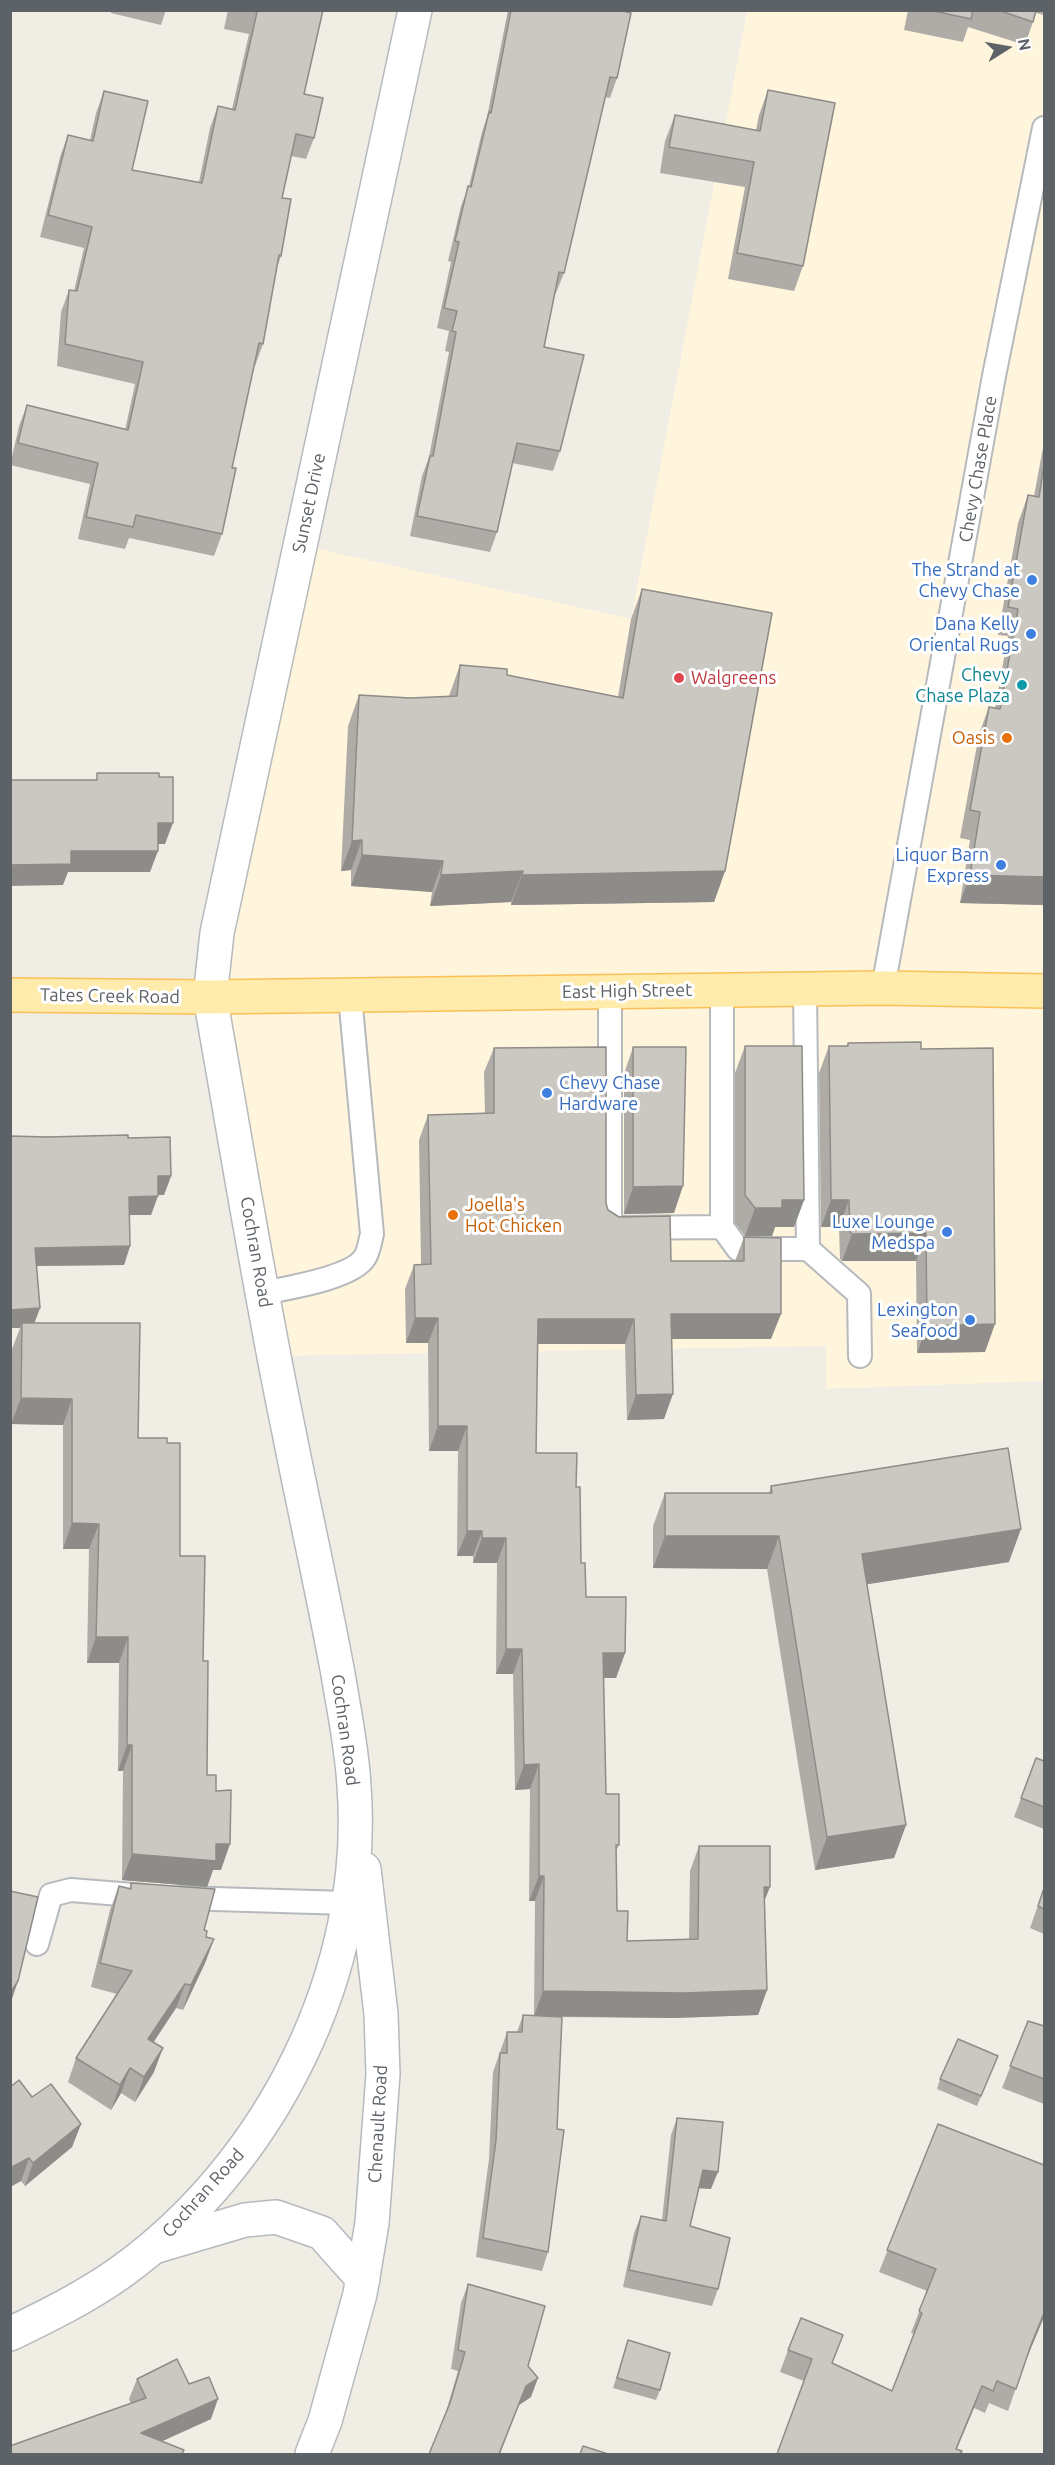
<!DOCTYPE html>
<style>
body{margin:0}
#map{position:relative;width:1055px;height:2465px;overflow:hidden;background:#f0ede5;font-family:Ubuntu,sans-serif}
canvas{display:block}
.frame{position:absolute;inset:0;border:12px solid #5d6267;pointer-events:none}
.north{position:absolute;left:977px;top:18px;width:60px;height:60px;-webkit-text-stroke:4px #fff;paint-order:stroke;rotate:79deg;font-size:16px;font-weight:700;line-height:24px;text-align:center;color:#5d6267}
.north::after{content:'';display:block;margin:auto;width:21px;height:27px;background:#5d6267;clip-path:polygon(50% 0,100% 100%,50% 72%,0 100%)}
</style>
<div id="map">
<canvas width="1055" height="2465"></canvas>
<div class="frame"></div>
<div class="north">N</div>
</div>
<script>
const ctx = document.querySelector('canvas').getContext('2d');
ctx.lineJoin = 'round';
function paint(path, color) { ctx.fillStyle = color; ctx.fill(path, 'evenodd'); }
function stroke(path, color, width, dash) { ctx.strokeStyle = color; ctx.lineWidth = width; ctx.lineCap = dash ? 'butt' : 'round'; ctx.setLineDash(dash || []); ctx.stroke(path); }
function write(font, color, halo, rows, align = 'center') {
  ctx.font = font + ' Ubuntu,sans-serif'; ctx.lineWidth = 6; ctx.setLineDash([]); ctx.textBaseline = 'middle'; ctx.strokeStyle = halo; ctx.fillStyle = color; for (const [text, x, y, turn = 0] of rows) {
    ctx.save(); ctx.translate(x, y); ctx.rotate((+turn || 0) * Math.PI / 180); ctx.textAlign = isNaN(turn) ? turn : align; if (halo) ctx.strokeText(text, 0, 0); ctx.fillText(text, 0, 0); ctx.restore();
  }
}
paint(new Path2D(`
 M747 11H1044V1381L826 1389V1346L274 1356 210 997 301 545 631 619Z`), '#fff4dc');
const service = new Path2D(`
 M883 988 994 376 1044 128
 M722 990V1227
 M610 992V1228L722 1227 738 1249H808L805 989
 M808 1249 859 1294 860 1356
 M263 1293C287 1288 353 1278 365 1257 369 1251 370 1241 372 1234L350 996
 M181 1898 347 1903
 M37 1944 51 1895 71 1890 145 1896`);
const minor = new Path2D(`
 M157 2246 245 2220 276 2217 322 2233 363 2279
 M10 2334C49 2315 86 2297 121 2272 271 2164 368 1971 354 1786 352 1748 344 1711 338 1674 323 1593 305 1513 289 1432 259 1288 236 1142 210 997L217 933 415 10
 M312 2454 325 2421 360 2294 372 2223 383 2074 381 2014 364 1869`);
const primary = new Path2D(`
 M10 995 210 997 883 988 1044 991`);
stroke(service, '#b6b9bd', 26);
stroke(minor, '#b6b9bd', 36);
stroke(primary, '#fac055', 36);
stroke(service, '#fff', 22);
stroke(minor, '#fff', 33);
stroke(primary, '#ffecac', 33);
paint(new Path2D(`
 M111 10H166L161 25 111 13Z
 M228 10H323L304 94 314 138 306 159 291 156 282 198 281 256 277 267 263 344 255 366H254L232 468 222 534 214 556 129 538 125 549 78 539 90 484 10 465 19 426 27 405 125 430 135 384 57 366 61 312 69 290 74 291 84 248 40 237 60 157 68 135 90 140 96 113 104 91 132 170 199 182 210 128 218 106 232 109 249 34 224 29Z
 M508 10H619L617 78 610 98 605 97 564 273 556 293H555L544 347 560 451 553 471 512 463 497 532 490 552 410 536 422 476 429 457 449 352 445 351 449 331 437 328 451 262 448 261 461 206 469 186 482 132 487 117Z
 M908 10H1044V15L1036 13 1025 45 968 27 963 42 904 30Z
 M768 90 803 266 794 291 728 279 745 187 660 173 665 141 675 115 756 130 759 115Z
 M1044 445V905L960 903 970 840 960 838 979 734 989 707 995 708 1008 636 998 635 1018 523 1028 495 1034 496 1042 453Z
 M642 589 725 871 714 902 511 905V902L430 906 432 892 351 886V870L341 871 348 726 359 695 410 698 449 696 460 665 507 675 618 697 631 619Z
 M848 1043 921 1049 985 1352 917 1353 916 1261H842L840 1259 839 1227H821L819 1073 829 1046H847Z
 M745 1046 804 1200 794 1227H775L772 1236H745L735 1223V1073Z
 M633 1047 674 1213 624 1214V1074Z
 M494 1048 606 1203 608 1210 671 1261H735L744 1237 771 1339H672L664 1419 627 1420 625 1344H537L536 1453 576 1487 581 1563 586 1597 625 1653 616 1678H604L606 1794 619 1845 616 1851 617 1911 627 1941 689 1939 690 1871 699 1846 764 1902 767 1990 758 2015 674 2018 555 2017 548 2252 542 2271 476 2257 489 2159 493 2072 507 2032H517L523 2015 534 2016 535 1901H529L530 1789 515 1790 513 1674H496L497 1563H473V1556H457L458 1451H429L428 1343H406L405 1289 414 1265 421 1264 419 1140 428 1115 485 1114 484 1072Z
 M10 1136 128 1138 171 1176 164 1195H158L151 1215H130V1246L124 1265 36 1266 40 1308 34 1323 138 1438 180 1556 203 1661 207 1775 216 1791 221 1870H213L207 1887 122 1880 123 1771H118L119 1663H87L89 1549H63V1425L11 1424 12 1349 20 1328H10Z
 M771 1486 1009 1562 867 1584 906 1825 894 1858 815 1870 767 1569 653 1568V1526L665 1493H769Z
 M1036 1758 1044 1761V1829L1014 1817Z
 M131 1883 204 1930 206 1937 214 1939 205 1963 183 2010 176 2008 154 2042V2072L135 2102 121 2093 111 2110 68 2082 76 2058 117 1994 91 1987 110 1910 119 1886 129 1889Z
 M1044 1888V1934L1030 1928Z
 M1028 2021 1044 2026V2104L1002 2088Z
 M998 2056 977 2106 937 2089 940 2079Z
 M10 2087 81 2124 72 2147 25 2186 21 2181 10 2187Z
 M677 2118 711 2189 699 2188 690 2226 718 2289 712 2306 623 2287 634 2233 641 2216 662 2220 671 2135Z
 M938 2124 1044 2317 1025 2362 1008 2411 989 2403 985 2413 974 2408 957 2449 804 2381 780 2372 788 2350 833 2363 892 2391 914 2334 911 2333 927 2291 879 2272Z
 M468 2284 528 2366 531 2397 519 2405 500 2454H429L445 2415 458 2371 451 2369 461 2303Z
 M628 2340 660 2390 656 2400 613 2388Z
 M137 2379 189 2384 211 2419 162 2441 10 2454 131 2404 129 2399Z`), '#afaca7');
paint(new Path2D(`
 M158 823H173L165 844H150Z
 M362 840 351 870 341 871 352 841Z
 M71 851H158L150 872H68L63 885 10 886V865Z
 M362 855 443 861 432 892 351 886Z
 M523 871 511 902 430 906 441 875Z
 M725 871 714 902 511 905 522 875Z
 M970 875 1044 877V905L960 903Z
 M158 1176H171L164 1195H151Z
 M683 1186 674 1213 624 1214 633 1187Z
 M158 1196 151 1215H123L129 1197Z
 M782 1200H804L794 1227H775L772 1236H745L755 1208Z
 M831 1200H849L839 1227H821Z
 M926 1233 916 1261H842L852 1234Z
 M130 1246 124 1265 28 1266 35 1248Z
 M40 1308 33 1327 22 1323 20 1328H10V1310Z
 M671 1314H781L771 1339H662Z
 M415 1318H438L428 1343H406Z
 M538 1319H634L625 1344H529Z
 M995 1324 985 1352 917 1353 927 1326Z
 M673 1394 664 1419 627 1420 636 1395Z
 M21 1398 72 1399 63 1425 11 1424Z
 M438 1426H467L458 1451H429Z
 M72 1523 99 1524 89 1549H63Z
 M1021 1529 1009 1562 850 1587 862 1554Z
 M467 1531H482L473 1556H457Z
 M665 1536H779L767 1569 653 1568Z
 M482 1538H506L497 1563H473Z
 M96 1637H128L119 1663H87Z
 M506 1649H522L513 1674H496Z
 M603 1653H625L616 1678H594Z
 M127 1745H132L123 1771H118Z
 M539 1764 530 1789 515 1790 524 1765Z
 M906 1825 894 1858 815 1870 827 1837Z
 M216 1844H230L221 1870H213L207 1887 122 1880 132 1854Z
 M539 1876H544L535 1901H529Z
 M764 1887H770L760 1912Z
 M214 1939 205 1963 183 2010 191 1985Z
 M18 1981 12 1999 10 2001V1993Z
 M185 1984 176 2008 139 2063 148 2039Z
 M767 1990 758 2015 674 2018 534 2016 543 1991Z
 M163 2048 154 2072 135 2102 144 2077Z
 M130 2068 121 2093 111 2110 120 2085Z
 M81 2124 72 2147 25 2186 33 2163Z
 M29 2158 21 2181 10 2187V2168Z
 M703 2170 718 2172 711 2189 696 2188Z
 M1044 2313V2317L1023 2367 1031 2345Z
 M538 2378 531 2397 519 2405 499 2454 526 2386Z
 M982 2386 974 2408 954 2454Z
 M218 2399 211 2419 134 2454 141 2433Z`), '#8e8c88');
const building = new Path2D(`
 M248 10H323L304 94 323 98 314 138 296 134 282 198 291 199 281 256 279 255 263 344 259 343 232 468H236L222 534 136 515 133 527 86 517 98 463 18 443 27 405 128 430 143 362 65 344 69 290 77 291 92 227 48 215 68 135 93 141 104 91 148 101 132 170 202 183 218 106 235 110 257 12Z
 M511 10H619L631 13 617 78 610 77 564 273 559 272 544 347 584 355 560 451 517 443 497 532 417 516 430 456H433L456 332 452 331 457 311 444 308 459 242 455 241 468 186 471 187 489 112 491 113Z
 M929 10H973L971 19Z
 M998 10H1036L1033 22Z
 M768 90 835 103 803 266 737 253 754 162 669 147 675 115 760 131Z
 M1044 465V877L970 875 980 812 970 810 989 707 1000 709 1018 609 1008 607 1028 495 1039 497Z
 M642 589 772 613 725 871 522 875 523 871 441 875 443 861 362 855V840L352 841 359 695 410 698 457 696 460 665 507 669V675L623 698Z
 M97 773H159V777H173V823H158V851H71V864L10 865V780H97Z
 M921 1042V1049L993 1048 995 1324 927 1326 926 1233 852 1234 850 1232 849 1200H831L829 1046H848V1043Z
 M745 1046H802L804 1200H782V1208H755L745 1195Z
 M606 1047V1203L608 1210 619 1217 670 1216 671 1261H744V1237L781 1238V1314H671L673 1394 636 1395 634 1319H538L536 1453H577L576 1487H580L581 1563H585L586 1597H626L625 1653H603L606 1794H619V1845H616L617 1911H628L627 1941 698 1939 699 1846H770V1887H764L767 1990 683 1993 543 1991 544 1876H539V1764L524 1765 522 1649H506V1538H482V1531H467V1426H438V1318H415L414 1265 431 1264 428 1115 494 1113V1048Z
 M633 1047H686L683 1186 633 1187Z
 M128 1135V1138L170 1137 171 1176H158V1196L129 1197 130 1246 35 1248 40 1308 10 1310V1136L47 1137Z
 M22 1323H140L138 1438H167V1443H180V1556H205L203 1661H208L207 1775H216V1791L231 1790 230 1844H216V1861L132 1854V1745H127L128 1637H96L99 1524 72 1523V1399L21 1398Z
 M1008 1448 1021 1529 862 1554 906 1825 827 1837 779 1536H665V1493H772L771 1486Z
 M1036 1758 1044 1761V1807L1021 1798Z
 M131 1883 215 1889 204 1930 207 1931 206 1937 214 1939 191 1985 185 1984 148 2039 163 2048 144 2077 130 2068 120 2085 76 2058 132 1971 100 1963 119 1886 131 1889Z
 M1044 1888V1909L1038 1906Z
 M10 1891 38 1897 18 1981 10 1993Z
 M523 2015 562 2017 557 2129 564 2130 548 2252 483 2238 496 2140 500 2053H507V2032H522Z
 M1028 2021 1044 2026V2079L1010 2066Z
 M958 2039 998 2056 981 2096 940 2079Z
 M19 2080 32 2097 51 2084 81 2124 33 2163 29 2158 10 2168V2087Z
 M677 2118 723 2122 718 2172 703 2170 690 2226 730 2238 718 2289 629 2270 641 2216 666 2221Z
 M938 2124 1044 2165V2313L1031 2345 1016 2389 997 2381 993 2391 982 2386 956 2449 962 2451 960 2454H777L812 2359 788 2350 801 2318 843 2335 832 2363 892 2391 922 2313 919 2311 936 2269 887 2250Z
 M468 2284 545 2306 528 2366 538 2378 526 2386 499 2454H429L450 2403 465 2352 458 2350Z
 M628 2340 670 2353 660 2390 617 2378Z
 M177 2359 189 2384 209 2377 218 2399 141 2433 184 2450 182 2454H10V2446L21 2442 146 2398 137 2379Z
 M583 2446 608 2454H580Z`);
paint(building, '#cbc8c2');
stroke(building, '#8e8c88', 1.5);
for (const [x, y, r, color] of [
 [1032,580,6,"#3f7fe0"],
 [1031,634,6,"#3f7fe0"],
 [679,678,6,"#e0444e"],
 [1022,685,6,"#0f9aa8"],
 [1007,738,6,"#e8710a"],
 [1001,865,6,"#3f7fe0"],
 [547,1093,6,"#3f7fe0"],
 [453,1215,6,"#e8710a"],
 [947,1232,6,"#3f7fe0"],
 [970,1320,6,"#3f7fe0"]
]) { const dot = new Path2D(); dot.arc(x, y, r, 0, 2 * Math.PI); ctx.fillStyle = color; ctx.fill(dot); stroke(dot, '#fff', 2); }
write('18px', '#5d6267', '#fff', [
 ["Chevy Chase Place",978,469,-80],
 ["Sunset Drive",309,503,-78],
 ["East High Street",627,991,-1],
 ["Tates Creek Road",110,996,1],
 ["Cochran Road",256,1252,80],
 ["Cochran Road",345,1730,82],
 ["Chenault Road",378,2124,-87],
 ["Cochran Road",203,2193,-48]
]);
write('18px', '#366cbe', '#fff', [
 ["The Strand at",1020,570],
 ["Chevy Chase",1020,591],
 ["Dana Kelly",1019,624],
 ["Oriental Rugs",1019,645],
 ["Liquor Barn",989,855],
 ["Express",989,876],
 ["Chevy Chase",559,1083,"left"],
 ["Hardware",559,1104,"left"],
 ["Luxe Lounge",935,1222],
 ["Medspa",935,1243],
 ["Lexington",958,1310],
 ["Seafood",958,1331]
], 'right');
write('18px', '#0d838f', '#fff', [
 ["Chevy",1010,675],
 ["Chase Plaza",1010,696]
], 'right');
write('18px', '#be3a42', '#fff', [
 ["Walgreens",691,678]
], 'left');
write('18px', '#c56008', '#fff', [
 ["Oasis",995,738],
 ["Joella's",465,1205,"left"],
 ["Hot Chicken",465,1226,"left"]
], 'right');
</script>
